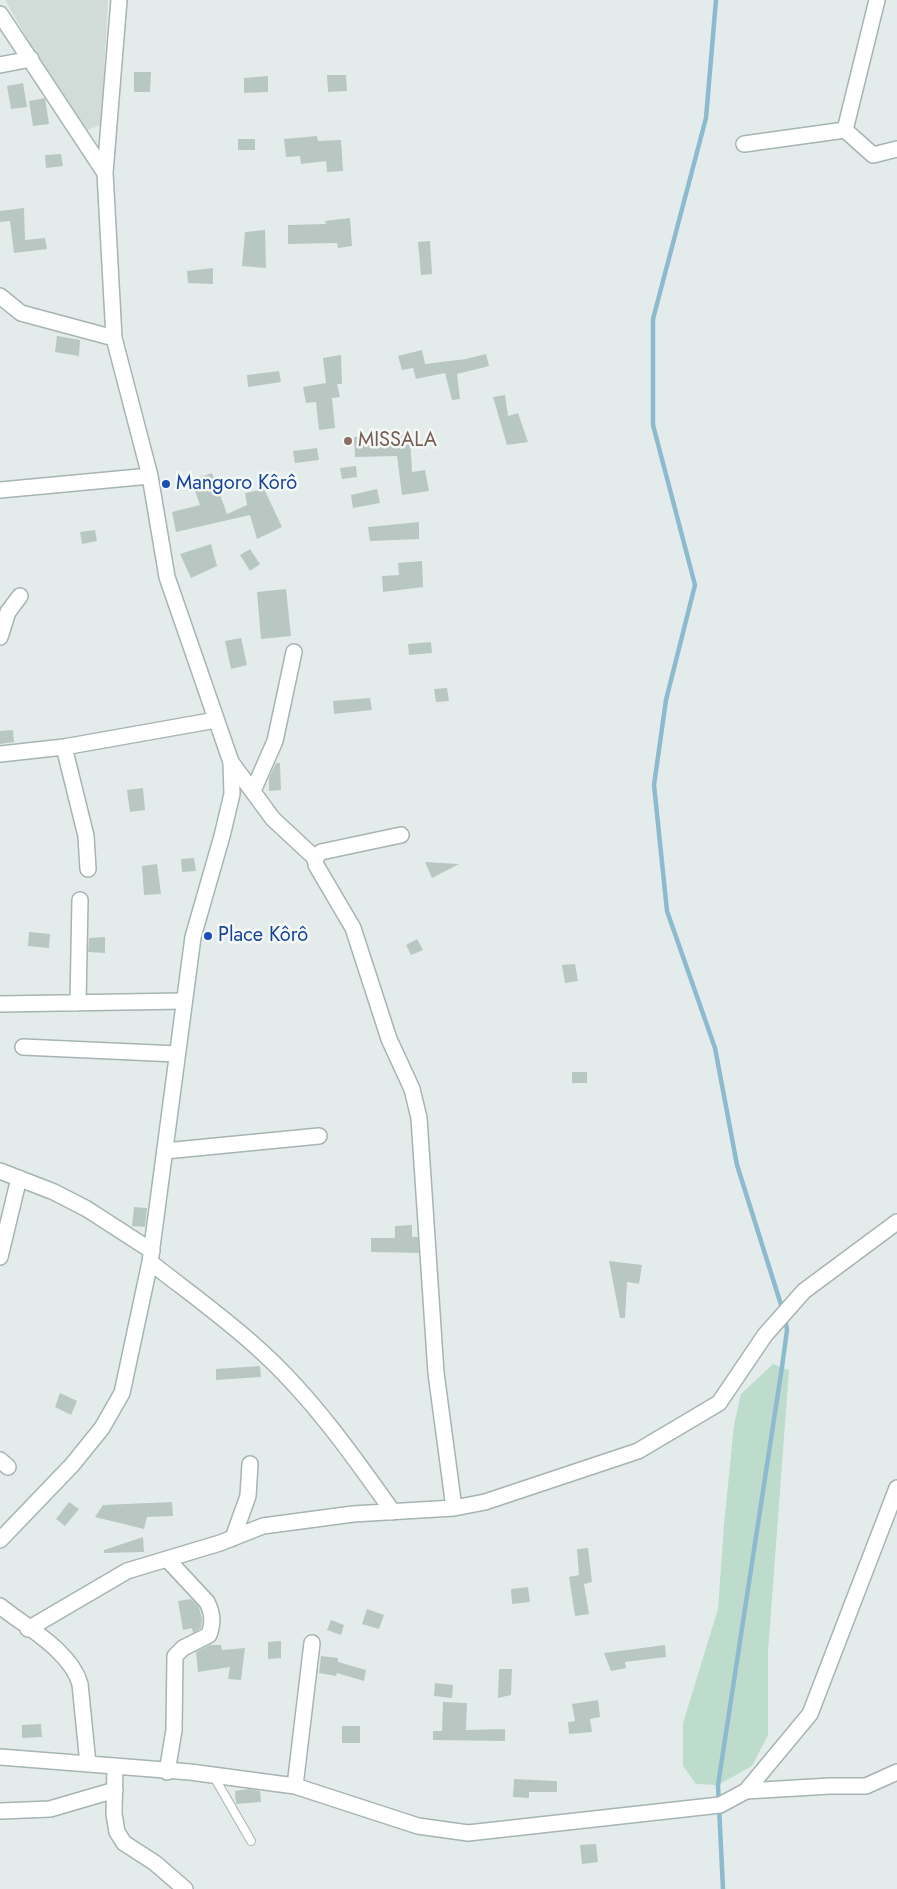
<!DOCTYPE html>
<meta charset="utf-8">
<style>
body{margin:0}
canvas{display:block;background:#e3ecea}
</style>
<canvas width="897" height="1889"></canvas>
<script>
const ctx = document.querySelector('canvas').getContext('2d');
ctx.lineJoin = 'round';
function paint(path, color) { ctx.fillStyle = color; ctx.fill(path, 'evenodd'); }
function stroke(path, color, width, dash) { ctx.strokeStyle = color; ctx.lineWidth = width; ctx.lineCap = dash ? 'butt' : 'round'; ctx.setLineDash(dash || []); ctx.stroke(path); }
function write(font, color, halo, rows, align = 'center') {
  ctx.font = font + ' Jost,sans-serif'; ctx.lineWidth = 5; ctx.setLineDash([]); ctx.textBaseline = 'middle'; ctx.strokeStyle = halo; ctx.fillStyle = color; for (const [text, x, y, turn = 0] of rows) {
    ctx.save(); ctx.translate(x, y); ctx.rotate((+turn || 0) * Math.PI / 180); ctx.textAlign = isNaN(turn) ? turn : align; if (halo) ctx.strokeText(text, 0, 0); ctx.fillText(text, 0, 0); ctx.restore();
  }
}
paint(new Path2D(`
 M5 0H108L101 125 81 132Z`), '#d1dcd9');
paint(new Path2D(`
 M773 1364 789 1370 768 1652V1735L752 1766 718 1785 696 1784 683 1766V1723L718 1609 724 1525 734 1425 741 1394Z`), '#bddccb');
stroke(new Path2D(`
 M716 0 706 118 653 319V425L695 585 666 700 654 785 667 911 715 1048 737 1165 783 1311
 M723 1889 718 1785 782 1367 787 1330 785 1318`), '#8ebacf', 4.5);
paint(new Path2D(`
 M134 72H151L150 92H134Z
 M327 75H346L347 91 328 92Z
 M268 76V92L244 93V78Z
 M23 83 27 107 11 109 7 86Z
 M45 98 49 124 33 126 29 101Z
 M317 136 318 141 341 140 343 171 327 172 326 161 301 164 300 156 286 157 284 139Z
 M238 139H255V150H238Z
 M61 154 63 166 46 168 45 155Z
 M24 208 25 240 45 238 47 249 14 253 10 221 0 222V211Z
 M350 218 352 246 338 248 337 243 288 244V225L326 224 325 221Z
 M265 230 266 268 242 266 245 232Z
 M430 241 432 274 421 275 418 242Z
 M213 268V284L188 283 187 271Z
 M57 336 80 340 79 356 55 352Z
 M422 350 425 364 466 359 486 354 489 366 457 374 460 399 452 400 445 373 416 379 413 368 402 370 398 356Z
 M341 355 342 384H337L340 397 332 398 335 428 319 430 316 402 306 403 303 387 326 383 323 358Z
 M279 371 281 382 248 387 247 375Z
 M505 395 508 416 518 413 528 442 507 445 493 397Z
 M410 434 412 472 425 470 429 491 402 495 397 456 355 457 354 437Z
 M317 448 319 460 295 463 293 451Z
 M356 466 357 477 342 479 340 468Z
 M212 473 227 514 247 505 245 493 264 489 282 527 257 539 250 515 176 532 172 512 200 505 191 480Z
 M377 489 380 503 353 508 351 495Z
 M419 522V539L370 541 368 527Z
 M95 530 97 541 82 544 80 532Z
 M211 544 217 566 191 578 180 554Z
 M250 549 260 564 250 571 240 555Z
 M422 561 423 587 383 592 382 576 399 575 398 563Z
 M286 589 291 636 261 639 257 592Z
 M241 638 247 665 231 669 225 641Z
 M431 642 432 653 409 655 408 644Z
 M447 688 449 701 436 702 434 689Z
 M370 698 372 710 334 714 333 701Z
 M13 730 14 742 0 744V731Z
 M276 763H280L281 790 269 791V778Z
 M143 788 145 810 130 812 127 790Z
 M194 858 196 871 182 872 181 859Z
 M425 862 459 864 432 878Z
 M157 864 161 894 144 895 142 866Z
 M29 932 50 934 49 948 28 946Z
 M105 937V953L88 952 89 938Z
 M417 939 423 950 411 955 406 945Z
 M575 964 578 981 565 983 562 965Z
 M572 1072H587V1083H572Z
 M134 1207 147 1208 145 1227 132 1226Z
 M412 1225V1237H418L419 1253 371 1252V1238H395V1226Z
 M609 1261 642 1265 639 1284 627 1282 625 1318H620Z
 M260 1366 261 1377 216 1380V1369Z
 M60 1393 77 1401 71 1415 55 1407Z
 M69 1502 79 1509 65 1526 56 1519Z
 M172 1502 173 1516 147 1517 144 1529 95 1517 103 1505Z
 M143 1537 144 1552 104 1553V1550Z
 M588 1548 592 1582 584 1584 589 1614 575 1616 569 1577 579 1575 577 1549Z
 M528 1587 530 1602 512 1604 511 1589Z
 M191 1599 199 1607 202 1619 201 1628 193 1633 192 1628 183 1630 178 1601Z
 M367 1609 384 1615 379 1629 362 1624Z
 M331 1620 344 1625 341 1635 327 1630Z
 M281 1641V1658L268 1659V1642Z
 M210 1645H221L222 1650 245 1648 241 1680 228 1679 230 1667 198 1672 196 1652Z
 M665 1645 666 1657 625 1662 626 1668 611 1671 604 1653Z
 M321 1656 338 1658V1662L366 1670 364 1681 337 1673 336 1676 319 1673Z
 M499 1669H512L511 1695 498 1698Z
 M435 1683 453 1685 452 1698 434 1696Z
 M598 1700 600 1717 590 1719 592 1732 569 1734 568 1722 575 1721 572 1704Z
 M443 1702 467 1703 466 1730 505 1729V1741L433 1740V1731H442Z
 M41 1724 42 1737 22 1738V1725Z
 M342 1726H360V1743H342Z
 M514 1779 557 1781V1792H529V1798L513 1797Z
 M249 1789 260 1791 261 1802 236 1804 235 1791Z
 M596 1844 598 1862 582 1864 580 1845Z`), '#b9c7c3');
const lane = new Path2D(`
 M213 1775 251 1841`);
const street = new Path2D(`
 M119 0 105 173 114 338 150 476 167 577 231 762 273 819 315 858
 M0 14 105 173
 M0 65 31 59
 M845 130 877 0
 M845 130 873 155 897 149
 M744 144 845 130
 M0 296 21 313 114 338
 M0 490 150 476
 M0 637 8 612 20 596
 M64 747 86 836 88 869
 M0 754 64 747 216 720
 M253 791 275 741 294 652
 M401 835 321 852 315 858 316 865 353 928 389 1039 412 1089 419 1118 436 1373 454 1508
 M78 1003 80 900
 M0 1004 184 1001
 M23 1047 177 1054
 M165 1151 319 1136
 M0 1171 54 1192 87 1209 152 1251
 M0 1257 19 1178
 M150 1262C188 1292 228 1320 263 1353 313 1399 354 1457 393 1512
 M0 1460 8 1467
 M233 1538 248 1496 250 1464
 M0 1606C26 1627 71 1651 80 1684L88 1764
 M28 1629 127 1571 220 1543 263 1526 353 1514 454 1508 485 1502 638 1451 719 1403 765 1335 804 1291 897 1222
 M0 1757 190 1772 295 1786 418 1826 468 1833 720 1805 746 1791 810 1714 897 1488
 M115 1766 114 1814 117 1832 124 1843 155 1863 185 1889
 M167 1772 174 1730 175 1656 183 1648 209 1635C213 1623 213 1614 207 1602L167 1559
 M295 1786 312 1643
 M746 1791 830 1786H866L897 1772
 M1 1811 50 1809 115 1790`);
const secondary = new Path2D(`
 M0 1540 72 1465 102 1428 122 1393 150 1262 193 937 222 836 232 794 231 762`);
stroke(lane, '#a6b4b2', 10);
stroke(street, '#a6b4b2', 18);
stroke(secondary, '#a2b8b3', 18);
stroke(lane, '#fff', 8);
stroke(street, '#fff', 15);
stroke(secondary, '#fff', 15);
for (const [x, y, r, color] of [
 [348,441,5,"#8d6e63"],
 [166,484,5,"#1a4fb4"],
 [208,936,5,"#1a4fb4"]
]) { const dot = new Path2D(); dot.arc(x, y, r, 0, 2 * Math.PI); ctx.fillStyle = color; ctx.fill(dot); stroke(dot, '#f4f9f7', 2); }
write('20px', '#785e54', '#f4f9f7', [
 ["MISSALA",358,441]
], 'left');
write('20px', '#164399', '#f4f9f7', [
 ["Mangoro Kôrô",176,484],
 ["Place Kôrô",218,936]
], 'left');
</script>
